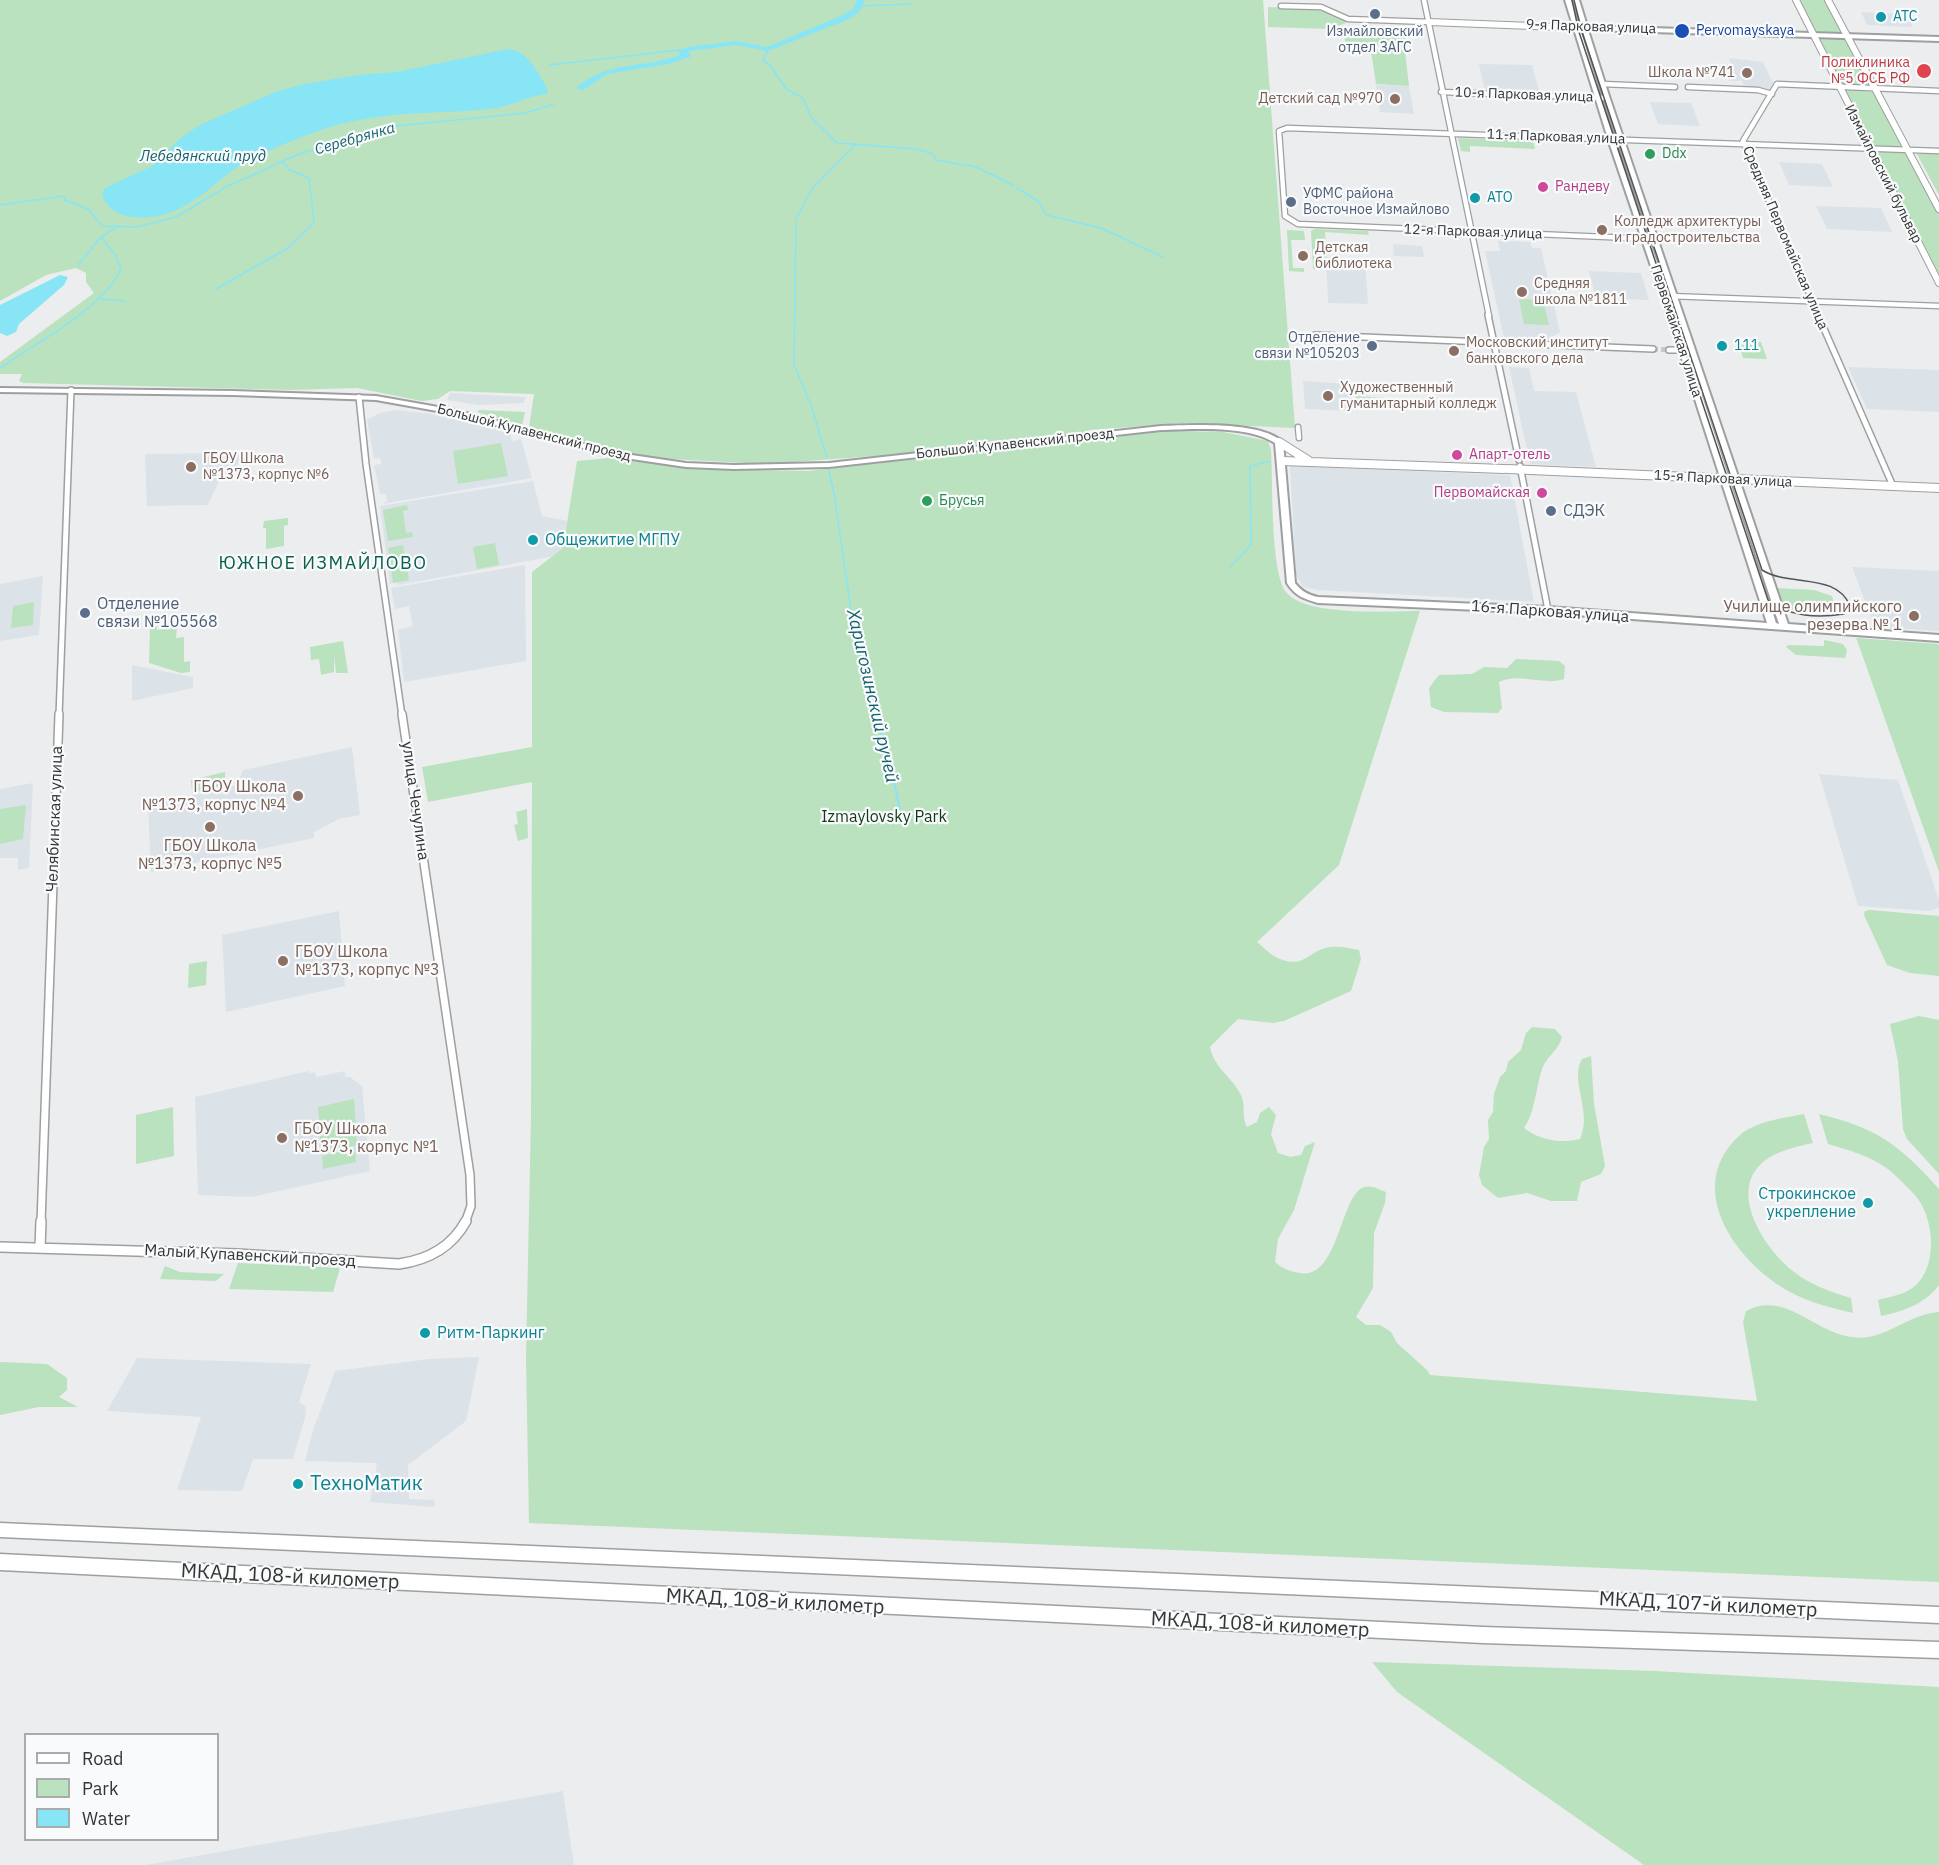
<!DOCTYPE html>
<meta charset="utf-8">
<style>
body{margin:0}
#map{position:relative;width:1939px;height:1865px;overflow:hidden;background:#ecedee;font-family:"IBM Plex Sans",sans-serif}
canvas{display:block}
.legend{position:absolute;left:24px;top:1733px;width:195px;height:108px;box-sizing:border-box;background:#f9fafb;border:2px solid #aaabac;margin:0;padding:8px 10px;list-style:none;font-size:18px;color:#343535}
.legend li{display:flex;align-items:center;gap:12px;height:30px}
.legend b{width:30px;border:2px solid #aaabac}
</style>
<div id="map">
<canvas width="1939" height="1865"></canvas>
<ul class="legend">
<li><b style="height:8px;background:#fff"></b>Road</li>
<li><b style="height:16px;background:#bae2be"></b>Park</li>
<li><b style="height:16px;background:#87e5f5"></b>Water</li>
</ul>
</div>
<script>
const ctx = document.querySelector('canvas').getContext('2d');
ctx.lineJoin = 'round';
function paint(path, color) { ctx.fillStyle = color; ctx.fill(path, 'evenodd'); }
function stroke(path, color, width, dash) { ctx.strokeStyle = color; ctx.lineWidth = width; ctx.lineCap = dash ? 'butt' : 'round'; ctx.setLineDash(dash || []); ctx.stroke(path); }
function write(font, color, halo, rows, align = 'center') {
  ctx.font = font + ' "IBM Plex Sans",sans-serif'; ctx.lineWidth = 4.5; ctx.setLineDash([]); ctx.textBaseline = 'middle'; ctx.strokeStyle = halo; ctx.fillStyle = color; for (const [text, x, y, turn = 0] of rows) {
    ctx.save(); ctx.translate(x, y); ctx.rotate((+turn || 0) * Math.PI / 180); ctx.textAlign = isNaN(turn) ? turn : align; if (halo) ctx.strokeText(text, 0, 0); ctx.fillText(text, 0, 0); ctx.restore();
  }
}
paint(new Path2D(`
 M1861 12 1906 14 1913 27 1867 25Z
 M1729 58 1763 62 1773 83 1768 91 1744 88 1742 81H1729L1722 64H1731Z
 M1479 64 1532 65 1540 94 1485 92Z
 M1376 85 1409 86 1414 114 1380 112Z
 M1650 102 1691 103 1700 126 1658 124Z
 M1779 162 1822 164 1833 187 1789 185Z
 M1816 206 1881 208 1892 232 1827 229Z
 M1498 241 1530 242 1532 248H1541L1560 332 1547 340 1504 338 1485 251H1500Z
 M1393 244 1422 246 1424 257 1394 256Z
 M1326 257 1365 259 1368 304 1328 303Z
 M1589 271 1641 273 1649 300 1596 298Z
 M1509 367 1529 368 1534 391 1576 392 1596 467 1530 464Z
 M1848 367 1939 370V412L1867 409Z
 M1303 381 1349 384 1352 411 1305 409Z
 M450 393 525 397 524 403 479 405 447 400Z
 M397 410 431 414 510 433 512 441 521 439 532 478 382 504 387 501 386 494H380L374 465 381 464V461L380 458 374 459 367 420 379 413Z
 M242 453 231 481H219L208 505 147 506 145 454Z
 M1290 466 1510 475 1534 602 1318 590 1303 587 1296 575Z
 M533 481 542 516 573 522 560 555 398 585 397 582 390 584 380 506Z
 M525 565 526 661 404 682 398 630 413 626 409 606 395 609 391 588Z
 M1852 567 1939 571V631L1875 627 1869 612H1864L1862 605 1866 604Z
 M43 576 39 635 0 641V584Z
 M132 665 193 677V688L132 701Z
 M352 747 360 815 339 819 314 832V838L151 872 148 806 237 785 243 770Z
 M1819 774 1898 780 1939 900V908L1928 911 1858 906Z
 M33 783 29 868 18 870V858H0V789Z
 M339 911 345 986 226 1012 222 935Z
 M309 1071V1073L315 1072 316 1077 345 1071V1077H350L362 1086 370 1171 252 1197 198 1195 195 1097Z
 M479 1357 466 1421 408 1465 409 1499 434 1500 435 1507 370 1502 377 1463 305 1461 313 1430 335 1371 429 1359Z
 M137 1358 311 1364 299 1402 305 1406 306 1414 293 1459H253L242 1491 177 1490 201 1417 107 1411Z
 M563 1791 574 1865H146Z`), '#dbe3e9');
paint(new Path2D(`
 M0 0H1263L1295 428 1184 423 1089 430 1087 432 903 454 765 464 651 458 596 447 529 428 534 394 450 391 438 399 422 401 357 388 290 390 24 383 19 381 22 374H0V362L94 293 86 282V273L76 268 46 275 0 301Z
 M1799 0H1826L1843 34 1815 33Z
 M1268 7C1284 8 1341 5 1346 23L1330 29 1268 27Z
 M1386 36 1406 38 1404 43 1409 86 1376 84 1371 51 1402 43 1365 46 1368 50 1348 49 1344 37Z
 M1821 37 1846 39 1871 87 1841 85 1818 39Z
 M1844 90 1874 92 1902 148 1873 146Z
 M1458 138 1533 141 1535 149 1470 146V152L1461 151Z
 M1905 151 1939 213V278L1875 152Z
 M1917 154H1939V195Z
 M1315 229 1368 231 1369 235 1325 232 1327 269H1313L1311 231Z
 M1287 230 1304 231 1305 240H1291L1293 268H1304V272L1289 271Z
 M1519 299 1543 300 1549 325 1524 324Z
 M1738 341 1761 342 1767 359 1743 358Z
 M1355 396 1400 399 1401 408 1356 406Z
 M479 410 525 412 522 425 477 412Z
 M1168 431 1223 432 1268 441 1271 450C1273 479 1270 571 1286 592 1305 617 1390 611 1420 611L1339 865 1257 942C1264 948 1272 956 1280 959 1303 968 1308 953 1325 948 1336 945 1348 948 1359 950L1361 959 1351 991 1284 1021 1273 1023 1238 1019 1210 1047C1214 1068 1232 1077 1241 1095 1246 1106 1241 1116 1247 1127L1257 1122 1260 1113 1269 1107 1276 1115 1271 1134 1278 1153 1290 1157 1301 1155 1305 1146 1315 1142 1294 1210 1278 1239 1275 1262C1283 1269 1289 1271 1300 1273 1339 1280 1340 1195 1364 1187 1372 1185 1378 1189 1386 1192L1385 1203 1374 1233 1373 1288 1356 1317 1366 1325H1380L1391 1332 1397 1343 1427 1370 1430 1375 1757 1401 1743 1322 1746 1311C1783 1291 1812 1329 1846 1336 1883 1345 1903 1315 1939 1312V1582L529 1523 526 1358 531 1116 532 782 428 802 422 767 532 747V572L563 548 577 461 609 458 696 469 808 471Z
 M501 443 508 476 458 484 453 451Z
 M407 505 408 510 403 511 406 533 412 532 413 537 388 541 383 510Z
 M288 518V525L284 526V546L266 549V528H263L264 521Z
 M495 543 499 565 477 569 473 547Z
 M403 545 409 580 393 583 388 548Z
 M1777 588 1814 590 1832 596 1835 606 1832 610 1824 612 1784 609Z
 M34 602 33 625 11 628 13 606Z
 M157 626V630L177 626 176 638 184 637V662L190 661V672L181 673 149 663 150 627Z
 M1856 638 1939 644V872L1857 640Z
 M1824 640 1843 644 1847 650 1845 658 1796 655 1786 647 1788 645 1824 646Z
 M343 641 348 673H336L334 656V672L321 675 319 659 311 660 310 647Z
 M1516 659 1559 661 1565 666 1564 679C1543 686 1520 672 1499 682L1502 708 1498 713 1444 712 1431 707 1429 688 1439 675 1472 674 1484 667 1507 668Z
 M225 772V785L192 793 191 780Z
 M26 805 23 839 0 844V809Z
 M527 809 528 838 518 841 514 825 518 824 516 812Z
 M1870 910 1939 916V976L1910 973 1887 965 1864 915 1865 911Z
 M207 961 206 985 188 988 189 964Z
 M1919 1016 1939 1020V1174L1907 1139 1903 1129 1898 1061 1890 1024Z
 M1532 1027 1555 1029 1562 1037C1559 1050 1546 1057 1542 1069 1536 1087 1535 1113 1524 1128 1539 1140 1562 1144 1580 1139 1593 1111 1569 1082 1582 1059L1591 1056 1594 1104 1605 1166 1601 1174 1581 1182 1577 1201H1551L1527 1193 1498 1198 1482 1185 1479 1175 1484 1147 1489 1139 1488 1120 1493 1112 1494 1094 1500 1077 1506 1071 1508 1062 1521 1050 1526 1033Z
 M354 1099 357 1145 321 1153 318 1107Z
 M173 1107 174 1156 136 1164V1115Z
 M1804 1114 1813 1143C1795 1147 1771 1152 1758 1167 1731 1198 1767 1251 1793 1271 1810 1285 1831 1292 1851 1298L1853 1313C1827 1307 1803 1301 1780 1286 1731 1254 1685 1185 1740 1135 1756 1121 1784 1118 1804 1114Z
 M1819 1114C1877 1128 1900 1145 1939 1189V1285C1925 1304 1904 1311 1881 1316L1878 1300C1890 1297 1907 1294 1916 1285 1937 1265 1934 1225 1920 1202 1914 1193 1903 1183 1895 1175 1877 1158 1852 1151 1828 1144Z
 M355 1148 356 1162 323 1169 322 1156Z
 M238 1263 340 1268 333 1292 229 1289Z
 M165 1266 180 1272 224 1274 216 1281 160 1279Z
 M0 1362 47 1364 67 1378V1390L59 1397 78 1407H39L0 1415Z
 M1372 1662 1655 1671 1939 1687V1865H1644L1397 1692Z`), '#bae2be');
paint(new Path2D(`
 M508 49C528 50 539 74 548 90L547 94C526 96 510 107 490 109 441 114 389 111 341 124 319 130 298 138 277 147 265 153 251 158 240 165 216 181 197 204 168 213 145 221 112 221 102 195L105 188 152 166 183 136 200 125 275 92 304 84 359 75 397 72Z
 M60 275 68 277 64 285 19 324 16 332 7 336 0 333V305Z`), '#87e5f5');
stroke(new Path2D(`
 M858 6 913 4
 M768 49 763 61 770 65 786 89 803 98 811 117 837 143 917 149 933 154 936 160 976 167 1013 185
 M550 65 688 49
 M1017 188 1038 201 1046 215 1101 228 1163 257
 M0 205 64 196 65 200 88 209 103 226 137 227 176 217 228 186 299 154 371 132 396 126 526 113 554 104
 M796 219 811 190 855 145
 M796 222 794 365 810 403
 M78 265 101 237 117 227
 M216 289 288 248 314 223 309 178 288 169 282 161
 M101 299 125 301
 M0 368C36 343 104 308 121 269L116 256 101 237
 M811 405 827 458
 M829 471 835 498
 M835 500 855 638 876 716
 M1230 567 1251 545 1250 466 1270 461`), '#87e5f5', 1.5);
stroke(new Path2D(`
 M875 714 889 759 902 820`), '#87e5f5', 2);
paint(new Path2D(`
 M857 0H865L859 12 849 19 768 51 736 45 690 51 688 53 691 55 690 57 669 64 607 74 583 90 576 88C607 60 644 69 680 55L679 51 688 47 736 41 767 47 843 15 853 9Z`), '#87e5f5');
stroke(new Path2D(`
 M1653 349 1669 350`), '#c7c8c9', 5, [5, 3]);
const pedestrian = new Path2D(`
 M1298 427 1299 438`);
const minorFar3 = new Path2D(`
 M1424 0 1489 316
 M1281 6 1321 7 1348 19 1429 22
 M1602 84 1675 87
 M1688 87 1758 90 1772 94
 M1441 92 1606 98
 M1654 239 1298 224 1285 216 1279 131 1287 128 1939 151
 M1669 296 1939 306
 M1819 316 1743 141 1777 84 1939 91`);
const minorFar2 = new Path2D(`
 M1488 315 1519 460
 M1818 315 1893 486
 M1315 335 1653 349
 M1669 350H1687
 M359 397 366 464 402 716
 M1520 466 1548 610
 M59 716 71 390`);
const minorFar1 = new Path2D(`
 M402 714 470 1175 471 1206 465 1223
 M41 1223 59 714`);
const minor = new Path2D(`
 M0 1247 237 1254 399 1264C427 1260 452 1247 466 1221
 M40 1248 41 1221`);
const tertiaryFar1 = new Path2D(`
 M1796 0 1939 283
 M1828 0 1939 209
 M1429 22 1584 28`);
const tertiary = new Path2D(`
 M1279 442 1309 461
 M1282 461 1504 469
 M1508 469 1939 488`);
const secondary = new Path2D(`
 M1565 0H1571L1615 142 1681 331 1776 623 1779 624 1603 96 1573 0H1579L1587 26 1939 37V41L1588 30 1609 96 1788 624 1939 635V641L1548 613 1318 603C1304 599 1295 596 1287 583L1275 443C1248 425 1193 429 1161 430L829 467 734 469 686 467 618 457 454 414 376 400 233 395 0 392V388L233 391 376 396 455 410 618 453 686 463 734 465 829 463 1161 426C1192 425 1260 421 1283 442L1295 583C1301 591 1308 595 1318 597L1548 607 1767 623 1673 331 1609 142Z`);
const trunk = new Path2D(`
 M0 1523 1939 1607V1623L0 1537Z
 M0 1554 1483 1627 1939 1642V1658L1483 1643 0 1570Z`);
stroke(pedestrian, '#9e9fa0', 7);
stroke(minorFar3, '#9e9fa0', 7);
stroke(minorFar2, '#9e9fa0', 8);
stroke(minorFar1, '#9e9fa0', 10);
stroke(minor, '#9e9fa0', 12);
stroke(tertiaryFar1, '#9e9fa0', 8);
stroke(tertiary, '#9e9fa0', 10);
stroke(secondary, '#9e9fa0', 4);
stroke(trunk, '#9e9fa0', 3);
stroke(pedestrian, '#fff', 4.5);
stroke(minorFar3, '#fff', 4.5);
stroke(minorFar2, '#fff', 5);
stroke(minorFar1, '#fff', 7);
stroke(minor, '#fff', 9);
stroke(tertiaryFar1, '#fff', 6);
stroke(tertiary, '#fff', 8);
paint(secondary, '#fff');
paint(trunk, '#fff');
stroke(new Path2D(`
 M1572 0 1579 32 1768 600C1789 617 1818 618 1844 614L1850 606C1837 572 1789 587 1762 570L1582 32 1574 0`), '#535455', 1.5);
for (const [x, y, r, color] of [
 [1375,14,6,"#5c6f8a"],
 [1881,17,6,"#0f9aa8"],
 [1682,31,8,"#1a4fb4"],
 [1924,71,8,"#e0444e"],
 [1747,73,6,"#8d6e63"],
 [1395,99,6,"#8d6e63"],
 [1650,154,6,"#2e9e5b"],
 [1543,187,6,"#d1479c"],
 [1475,198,6,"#0f9aa8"],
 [1291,202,6,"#5c6f8a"],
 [1602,230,6,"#8d6e63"],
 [1303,256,6,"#8d6e63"],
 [1522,292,6,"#8d6e63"],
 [1372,346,6,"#5c6f8a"],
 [1722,346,6,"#0f9aa8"],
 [1454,351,6,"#8d6e63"],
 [1328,396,6,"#8d6e63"],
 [1457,455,6,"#d1479c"],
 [191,467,6,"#8d6e63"],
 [1542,493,6,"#d1479c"],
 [927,501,6,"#2e9e5b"],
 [1551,511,6,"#5c6f8a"],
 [533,540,6,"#0f9aa8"],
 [85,613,6,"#5c6f8a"],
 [1914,616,6,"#8d6e63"],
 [298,796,6,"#8d6e63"],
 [210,827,6,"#8d6e63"],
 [283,961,6,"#8d6e63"],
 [282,1138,6,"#8d6e63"],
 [1868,1203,6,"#0f9aa8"],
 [425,1333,6,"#0f9aa8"],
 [298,1484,6,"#0f9aa8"]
]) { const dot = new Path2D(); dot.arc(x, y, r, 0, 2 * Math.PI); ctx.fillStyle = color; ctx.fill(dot); stroke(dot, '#f9fafb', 2); }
write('14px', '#0d838f', '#f9fafb', [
 ["АТС",1893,17],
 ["АТО",1487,198],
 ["111",1734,346]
], 'left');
write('14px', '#343535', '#f9fafb', [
 ["9-я Парковая улица",1591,27,2],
 ["10-я Парковая улица",1524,95,2],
 ["11-я Парковая улица",1556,137,2],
 ["Измайловский бульвар",1883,174,63],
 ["12-я Парковая улица",1473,232,2],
 ["Средняя Первомайская улица",1785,238,67],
 ["Первомайская улица",1676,331,72],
 ["Большой Купавенский проезд",534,433,14],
 ["Большой Купавенский проезд",1015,444,-6],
 ["15-я Парковая улица",1723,479,3]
]);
write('14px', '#164399', '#f9fafb', [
 ["Pervomayskaya",1696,31]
], 'left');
write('14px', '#4e5e75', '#f9fafb', [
 ["Измайловский",1375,32],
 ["отдел ЗАГС",1375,48],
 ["УФМС района",1303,194,"left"],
 ["Восточное Измайлово",1303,210,"left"],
 ["Отделение",1360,338,"right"],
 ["связи №105203",1360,354,"right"]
]);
write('14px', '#be3a42', '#f9fafb', [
 ["Поликлиника",1910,63],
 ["№5 ФСБ РФ",1910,79]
], 'right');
write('14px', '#785e54', '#f9fafb', [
 ["Школа №741",1735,73,"right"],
 ["Детский сад №970",1383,99,"right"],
 ["Колледж архитектуры",1614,222],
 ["и градостроительства",1614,238],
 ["Детская",1315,248],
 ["библиотека",1315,264],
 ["Средняя",1534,284],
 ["школа №1811",1534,300],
 ["Московский институт",1466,343],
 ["банковского дела",1466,359],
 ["Художественный",1340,388],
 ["гуманитарный колледж",1340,404],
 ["ГБОУ Школа",203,459],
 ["№1373, корпус №6",203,475]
], 'left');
write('14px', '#27864d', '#f9fafb', [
 ["Ddx",1662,154],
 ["Брусья",939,501]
], 'left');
write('14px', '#b23c85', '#f9fafb', [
 ["Рандеву",1555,187],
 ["Апарт-отель",1469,455],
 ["Первомайская",1530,493,"right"]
], 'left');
write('italic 15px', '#14626e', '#f9fafb', [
 ["Серебрянка",355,139,-16],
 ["Лебедянский пруд",203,157]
]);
write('16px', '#4e5e75', '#f9fafb', [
 ["СДЭК",1563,511],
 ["Отделение",97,604],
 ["связи №105568",97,622]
], 'left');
write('16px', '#0d838f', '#f9fafb', [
 ["Общежитие МГПУ",545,540],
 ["Строкинское",1856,1194,"right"],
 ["укрепление",1856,1212,"right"],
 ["Ритм-Паркинг",437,1333]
], 'left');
write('16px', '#785e54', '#f9fafb', [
 ["Училище олимпийского",1902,607],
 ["резерва № 1",1902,625],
 ["ГБОУ Школа",286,787],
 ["№1373, корпус №4",286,805],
 ["ГБОУ Школа",210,846,"center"],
 ["№1373, корпус №5",210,864,"center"],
 ["ГБОУ Школа",295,952,"left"],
 ["№1373, корпус №3",295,970,"left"],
 ["ГБОУ Школа",294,1129,"left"],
 ["№1373, корпус №1",294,1147,"left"]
], 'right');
write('16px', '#343535', '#f9fafb', [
 ["16-я Парковая улица",1550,612,4],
 ["улица Чечулина",415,801,82],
 ["Челябинская улица",55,819,-88],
 ["Малый Купавенский проезд",250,1256,3]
]);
write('16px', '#123a19', '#f9fafb', [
 ["Izmaylovsky Park",884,817]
]);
ctx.letterSpacing = '1.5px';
write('18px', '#095f4e', '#f9fafb', [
 ["ЮЖНОЕ ИЗМАЙЛОВО",323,564]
]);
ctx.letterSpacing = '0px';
write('italic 18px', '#14626e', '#f9fafb', [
 ["Харигозинский ручей",872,696,77]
]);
write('20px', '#0d838f', '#f9fafb', [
 ["ТехноМатик",310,1484]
], 'left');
write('20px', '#343535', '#f9fafb', [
 ["МКАД, 108-й километр",290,1577,3],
 ["МКАД, 108-й километр",775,1602,3],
 ["МКАД, 107-й километр",1708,1605,3],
 ["МКАД, 108-й километр",1260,1625,3]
]);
</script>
